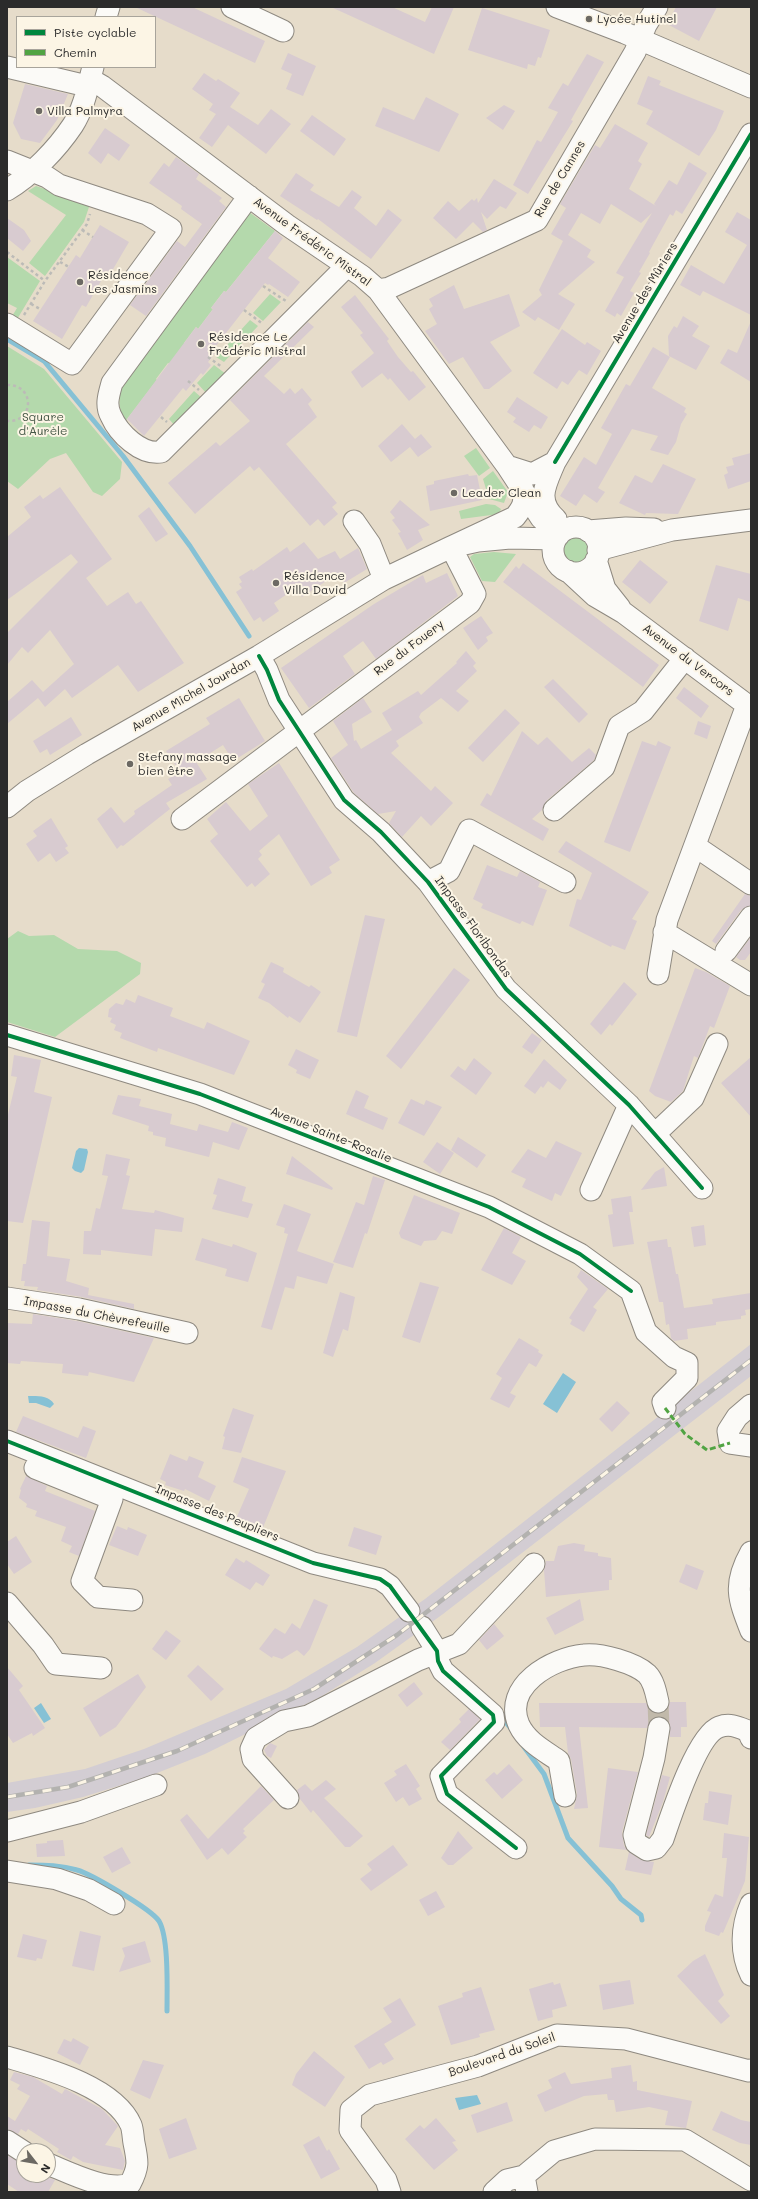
<!DOCTYPE html>
<meta charset="utf-8">
<style>
body{margin:0}
#map{position:relative;width:758px;height:2199px;overflow:hidden;background:#e6dcca;font-family:Mali,sans-serif}
canvas{display:block}
.frame{position:absolute;inset:0;border:8px solid #2b2b2b;pointer-events:none}
.legend{position:absolute;left:16px;top:16px;width:140px;height:52px;box-sizing:border-box;background:#fcf5e5;border:1px solid #a8a49b;margin:0;padding:5px 7px;list-style:none;font-size:12px;color:#2b2b2b}
.legend li{display:flex;align-items:center;gap:8px;height:20px}
.legend b{width:20px;border:1px solid #a8a49b}
.north{position:absolute;left:16px;top:2143px;width:40px;height:40px;box-sizing:border-box;background:#fcf5e5;border:1px solid #a8a49b;border-radius:50%;rotate:121deg;font-size:11px;font-weight:700;line-height:16px;text-align:center;color:#2b2b2b}
.north::after{content:'';display:block;margin:auto;width:14px;height:18px;background:#6c6963;clip-path:polygon(50% 0,100% 100%,50% 72%,0 100%)}
</style>
<div id="map">
<canvas width="758" height="2199"></canvas>
<div class="frame"></div>
<ul class="legend">
<li><b style="height:5px;background:#00873e"></b>Piste cyclable</li>
<li><b style="height:5px;background:#51a443"></b>Chemin</li>
</ul>
<div class="north">N</div>
</div>
<script>
const ctx = document.querySelector('canvas').getContext('2d');
ctx.lineJoin = 'round';
function paint(path, color) { ctx.fillStyle = color; ctx.fill(path, 'evenodd'); }
function stroke(path, color, width, dash) { ctx.strokeStyle = color; ctx.lineWidth = width; ctx.lineCap = dash ? 'butt' : 'round'; ctx.setLineDash(dash || []); ctx.stroke(path); }
function write(font, color, halo, rows, align = 'center') {
  ctx.font = font + ' Mali,sans-serif'; ctx.lineWidth = 4; ctx.setLineDash([]); ctx.textBaseline = 'middle'; ctx.strokeStyle = halo; ctx.fillStyle = color; for (const [text, x, y, turn = 0] of rows) {
    ctx.save(); ctx.translate(x, y); ctx.rotate((+turn || 0) * Math.PI / 180); ctx.textAlign = isNaN(turn) ? turn : align; if (halo) ctx.strokeText(text, 0, 0); ctx.fillText(text, 0, 0); ctx.restore();
  }
}
paint(new Path2D(`
 M751 1344V1376L443 1614 375 1663 322 1696 205 1754 147 1777 83 1797 35 1808 7 1812V1783L85 1769 144 1749 286 1689 357 1647 425 1599Z`), '#d3cdd3');
paint(new Path2D(`
 M36 186 90 204 84 222 45 276 29 263 66 215 28 191Z
 M249 212 275 231 226 292 224 291 211 308 213 309 198 329 196 327 184 343 185 345 170 364 168 363 156 379 157 380 124 423C119 409 118 398 122 385Z
 M7 257 40 281 16 321 11 318 17 308 7 303Z
 M270 294 281 302 263 321 253 313Z
 M250 320 258 326 224 362 216 357Z
 M7 346 44 369 122 462 120 479 102 496 93 492 66 453 50 459 18 489 7 481Z
 M214 365 226 374 207 394 197 383Z
 M194 391 202 398 175 426 169 419Z
 M476 448 490 468 479 476 464 456Z
 M493 471 508 492 504 503 489 499 483 479Z
 M486 504 495 505 501 509 499 514 461 519 459 511Z
 M563 550a14 14 0 1 1 28 0a14 14 0 1 1-28 0Z
 M494 552 516 554 495 582 482 581 470 557 474 554Z
 M18 931 29 936 54 935 78 949 117 951 141 963 140 974 55 1037 7 1022V939Z`), '#b4d9ac');
paint(new Path2D(`
 M79 1148 87 1149 88 1152 84 1170 81 1173 75 1171 72 1168 76 1151Z
 M563 1373 576 1382 557 1413 543 1404Z
 M28 1396C36 1396 49 1395 54 1404L50 1408 36 1403H29Z
 M41 1703 51 1719 44 1723 34 1708Z
 M477 2095 481 2104 459 2110 455 2098Z`), '#86c1d5');
stroke(new Path2D(`
 M7 339 44 361 123 456 190 546 249 636
 M501 1716 512 1730
 M524 1747 544 1774 568 1838 612 1886 621 1899 641 1915 642 1920
 M29 1865C46 1865 61 1865 77 1870 91 1874 151 1909 159 1921 169 1938 167 1990 167 2011`), '#86c1d5', 5);
paint(new Path2D(`
 M135 7H192L265 41 255 63Z
 M331 7H392L425 22 432 7H454L434 54Z
 M676 7H717L699 41 667 24Z
 M482 8 550 30 541 58 538 57 535 66 528 64 527 69 468 50Z
 M288 53 316 66 303 96 286 89 292 74 281 69Z
 M587 54 604 62 571 120 573 121 528 194 513 185 537 140 541 142 558 112 548 108 563 83 568 86Z
 M204 73 216 81 218 79 240 93 230 107 258 125 271 109 291 124 266 154 228 125 212 147 199 138 216 114 209 110 213 104 192 89Z
 M648 76 661 81 659 85 724 111 716 130 699 156 646 124 653 111 637 104Z
 M25 84 68 94 57 120 40 143 21 139 13 123Z
 M426 97 459 114 439 152 375 126 383 107 414 120Z
 M504 105 515 111 503 130 486 118Z
 M312 115 346 139 334 156 300 131Z
 M615 124 648 143 638 161 642 164 629 189 656 206 654 204 669 180 677 185 689 162 707 173 682 214 676 210 673 216 670 214 649 252 650 253 639 272 641 273 630 291 634 293 621 316 617 313 615 317 605 311 624 277 616 273 652 213 641 223 611 204 600 224 581 213 568 235 591 250 587 257 595 262 558 294 575 304 559 330 538 317 535 321 522 312 542 295 539 290 563 241 551 234 566 208 560 204 595 145 600 148Z
 M105 128 130 145 119 161 108 153 101 164 88 153Z
 M176 157 199 174 196 179 222 198 219 201 226 207 146 316 130 305 177 241 185 247 202 224 181 209 182 206 149 183 164 163 169 167Z
 M296 173 314 185 310 190 339 207 352 190 362 197 354 208 376 226 388 209 402 220 371 259 318 219 317 220 280 196Z
 M494 179 517 193 506 209 500 206 487 219 481 212 487 230 483 232 473 222 456 239 433 218 448 201 459 211 472 199 474 201 477 198 478 203Z
 M737 212 751 220V315L703 291 700 296 680 285 691 265 724 284 747 245 725 232Z
 M7 218 24 230 31 241 23 251 7 238Z
 M100 225 129 242 109 276 105 274 86 307 82 305 62 339 33 321 76 255 80 258Z
 M275 231 283 238 268 258 300 282 288 297 269 284 268 285 265 283 212 351 215 353 208 362 211 365 203 375 201 373 186 391 183 388 144 436 127 419 196 327 198 329 213 309 211 308 224 291 226 292Z
 M454 285 464 309 509 294 520 326 490 342 512 371 489 389H484L463 357 449 364 425 331 437 324 429 309 433 306 429 299Z
 M355 295 389 339 387 341 398 357 411 372 413 371 426 387 409 401 390 378 388 380 382 373 362 388 351 372 374 353 360 335 363 333 341 307Z
 M683 316 699 326 692 336 710 346 696 370 669 356 668 336 674 326 677 328Z
 M751 321V382L720 363 728 349 737 353Z
 M308 322 314 327 264 376 284 394 290 388 295 394 302 388 312 400 308 404 317 417 286 444 337 503 332 507 338 514 324 526 318 519 310 526 259 467 254 471 250 466 195 514 168 483 216 442 220 446 250 421 230 400Z
 M562 329 585 345 587 342 601 351 587 375 579 370 568 385 562 381 557 389 533 373Z
 M653 347 670 357 652 388 686 408 684 412 687 414 681 424 676 442 668 455 650 450 658 436 632 429 598 488 605 492 597 503 584 494 576 506 560 496 584 457 596 465 612 434 601 428 626 384 630 386Z
 M517 397 548 417 541 429 534 425 529 432 513 422 516 418 507 412Z
 M402 424 415 439 421 434 432 447 418 457 410 447 391 462 378 446Z
 M751 453V481L728 489 724 475 728 473 726 467 734 465 732 458Z
 M663 464 696 479 678 514 646 513 645 515 619 503 635 475 652 483Z
 M468 474 469 476 477 475 482 500 430 511 426 486 434 484V481Z
 M60 487 112 559 86 578 107 606 128 592 136 604 141 601 184 663 138 692 118 665 72 698 65 689 45 707 38 698 7 724V702L32 680 43 692 74 664 50 630 28 653 22 647 7 665V633L78 562 71 554 7 600V537L31 517 24 507 40 495 43 499Z
 M400 500 430 525 418 530 423 540 407 550 398 533 401 532 392 520 395 518 390 512Z
 M149 507 168 534 156 542 138 516Z
 M304 542 318 559 335 551 340 559 358 548 367 569 344 583 337 574 302 597 296 588 274 603 279 611 263 622 260 617 254 621 236 592 242 588 239 584 242 582 239 577 252 569 253 571 287 547 290 552Z
 M640 560 668 582 650 604 622 582Z
 M523 563 659 665 643 687 503 582 516 566 519 569Z
 M716 565 751 574V602L738 598 728 631 699 621Z
 M447 573 458 596 376 659 363 641 343 656 355 674 309 708 281 668 374 604 423 575 426 583Z
 M481 616 493 633 486 637 488 641 478 650 463 628Z
 M466 651 476 663 473 666 477 671 456 691 469 701 458 712 441 698 421 713 419 717 423 723 396 741 399 746 391 753 431 791 435 786 453 803 431 826 421 816 402 837 389 823 396 811 378 814 354 793 331 758 348 745 333 721 363 698 372 712 352 724 354 741 356 740 361 749 392 730 382 713 418 691 421 695 457 663 456 662Z
 M553 679 588 714 579 723 544 687Z
 M684 687 709 706 701 718 676 698Z
 M239 698 265 741 233 761 223 745 196 762 207 779 166 803 170 809 123 846 121 845 117 849 97 819 111 807 124 823 135 814 134 811 172 785 168 779 180 772 166 751 210 724 206 718Z
 M505 709 520 723 483 762 468 748Z
 M71 717 82 735 50 755 47 749 40 753 33 741Z
 M698 721 711 726 707 739 694 734Z
 M522 731 538 745 547 737 572 762 589 748 596 755 594 760 546 801 542 810 532 819 549 829 543 841 480 805 487 793 491 796Z
 M642 741 656 746 658 741 671 747 630 852 604 842Z
 M279 763 340 860 329 867 332 873 311 886 279 834 259 851 262 855 258 859 270 874 255 887 252 883 247 887 210 841 218 834 207 819 226 802 250 831 268 816 248 784Z
 M51 818 68 846 65 848 69 853 56 862 50 853 38 862 26 844 37 836 33 831Z
 M566 841 649 892 632 919 637 921 625 950 612 945 611 947 569 926 577 899 581 900 592 873 558 852Z
 M487 865 517 877 520 871 540 882 538 887 547 890 533 926 522 921 520 924 481 908 483 904 473 899Z
 M745 894 751 896V905L741 910 716 944 712 941Z
 M365 915 385 919 357 1037 337 1032Z
 M751 937V952L745 960H740L736 957Z
 M271 962 284 968 283 972 309 987 311 985 321 992 300 1023 289 1016 288 1018 269 1003 258 998 265 984 261 982Z
 M454 968 470 980 401 1069 386 1056Z
 M695 968 706 972 730 986 714 1028 710 1026 698 1058 694 1056 683 1091 671 1102 655 1096 649 1091Z
 M624 982 637 994 612 1026 610 1024 601 1035 590 1024Z
 M138 995 173 1008 170 1016 204 1029 207 1022 250 1041 234 1075 158 1048 157 1052 120 1038 122 1033 114 1030 116 1025 110 1022 112 1018 108 1017 109 1009 116 1003 123 1005 126 999 135 1003Z
 M532 1033 542 1040 532 1054 522 1047Z
 M296 1049 319 1060 310 1079 296 1073 297 1070 288 1065Z
 M14 1055 41 1060 34 1092 52 1097 23 1223 7 1221V1119L17 1077 11 1076Z
 M751 1057V1117L721 1083Z
 M474 1058 492 1073 476 1095 450 1076 458 1066 465 1071Z
 M544 1059 567 1080 560 1090 548 1081 543 1088 541 1086 535 1094 524 1086Z
 M356 1090 369 1096 364 1108 388 1118 383 1130 346 1114Z
 M118 1095 141 1099 139 1106 172 1114 170 1124 197 1131 199 1124 228 1132 232 1122 248 1128 239 1150 213 1142 209 1157 165 1146 166 1138 153 1135V1132L148 1131 149 1126 112 1114Z
 M411 1099 424 1105 426 1100 442 1107 424 1136 398 1123Z
 M458 1137 486 1155 477 1168 451 1150Z
 M556 1141 582 1153 561 1196 555 1193 552 1201 522 1187 526 1179 511 1172 528 1149 546 1158Z
 M437 1142 454 1153 440 1174 423 1162Z
 M106 1154 130 1159 126 1175 130 1176 122 1209 154 1213 155 1210 184 1218 182 1232 155 1229 152 1256 101 1250V1255L83 1254 84 1231H91L96 1208 100 1209 108 1176 102 1175Z
 M292 1156 333 1188 332 1190 286 1174Z
 M664 1167 667 1186 641 1190 655 1172Z
 M373 1176 385 1180 367 1234 365 1233 353 1268 333 1262 356 1202 364 1205Z
 M218 1178 246 1187 242 1201 253 1204 248 1218 212 1209 217 1195 213 1194Z
 M414 1195 460 1213 452 1234 442 1231 436 1240 424 1241 421 1246 401 1238 399 1233Z
 M631 1196 633 1212H629L634 1244 613 1247 608 1215 613 1214 611 1199Z
 M284 1204 311 1214 297 1251 334 1264 327 1284 297 1276 294 1289 285 1287 272 1330 261 1327 288 1234 284 1233 285 1228 276 1225Z
 M32 1220 50 1222 47 1256 70 1259 66 1281 89 1288 88 1295 134 1304V1309L82 1297 37 1290 38 1287 24 1286 25 1281H21L23 1264H26Z
 M704 1225 706 1245 694 1247 691 1227Z
 M504 1228 521 1237 512 1253 526 1261 512 1285 481 1270Z
 M202 1238 232 1247 233 1244 257 1253 248 1282 225 1276 227 1269 195 1260Z
 M667 1239 668 1247H671L676 1274H678L684 1308 713 1304 712 1299 751 1293V1309L745 1310 746 1315 741 1316V1319L716 1322V1325L687 1329 688 1339 674 1341 671 1338 669 1324 666 1325 663 1302H659L647 1242Z
 M581 1270 608 1289 593 1307 597 1310 584 1332 570 1324 572 1320 569 1318 588 1289 577 1277Z
 M420 1282 439 1287 420 1343 402 1337Z
 M340 1292 355 1297 348 1331 343 1329 333 1357 323 1353Z
 M33 1314 77 1321 154 1338 134 1382 89 1372 88 1376 62 1373 63 1364 21 1361 20 1364 7 1363V1323L32 1324Z
 M519 1338 539 1350 538 1352 543 1355 536 1367 529 1363 510 1393 516 1396 509 1408 490 1399 502 1378 496 1374Z
 M617 1401 630 1413 612 1432 599 1419Z
 M233 1408 254 1415 241 1453 222 1449 225 1437 223 1436Z
 M23 1416 78 1438 83 1426 96 1431 86 1458 16 1432Z
 M170 1454 187 1461 189 1456 204 1462 198 1477 216 1486 209 1501 185 1489 184 1491 165 1485 166 1482 160 1479Z
 M242 1457 286 1471 262 1530 236 1519 249 1489 233 1482Z
 M26 1476 47 1486 45 1491 95 1511 79 1556 69 1552 72 1546 61 1541 66 1527 35 1516 37 1511 26 1507 27 1504 19 1498 21 1490 20 1489Z
 M117 1526 127 1530 128 1527 147 1535 138 1556 109 1545Z
 M354 1527 382 1536 376 1555 348 1546Z
 M16 1536 32 1562 14 1574 7 1564V1542Z
 M574 1543 585 1545 584 1551 598 1553V1556L611 1558 612 1580H609V1590L546 1597 544 1570 546 1561H554L558 1546Z
 M236 1558 244 1563 246 1560 270 1575 263 1586 256 1582 250 1590 225 1575Z
 M686 1564 704 1571 697 1590 679 1582Z
 M314 1599 328 1605 310 1649 304 1656 297 1650 282 1659 273 1656 272 1658 259 1649 275 1628 285 1634 292 1623 300 1629Z
 M580 1599 584 1620 555 1635 546 1618Z
 M494 1624 504 1636 487 1650 479 1640Z
 M166 1630 181 1641 166 1660 152 1649Z
 M198 1665 224 1689 211 1701 187 1676Z
 M7 1667 23 1686 19 1690 45 1728 33 1736 32 1733 13 1743 7 1734Z
 M138 1674 146 1687 116 1727 100 1737 83 1708Z
 M414 1682 423 1694 407 1707 398 1695Z
 M670 1702H686L687 1727H681V1737H670V1723L666 1719 661 1716 650 1720 647 1728 579 1727 588 1808 574 1809 577 1794 571 1759 568 1753 565 1727H540L539 1703H646L649 1710 660 1714 666 1711Z
 M469 1709 480 1719 450 1750 441 1742 461 1722 459 1719Z
 M270 1743 277 1746 271 1758 267 1756 264 1750Z
 M406 1764 420 1786 416 1789 422 1799 409 1806 403 1797 396 1802 384 1783 397 1775 394 1771Z
 M509 1764 523 1780 502 1799 485 1780 494 1772 497 1775Z
 M608 1768 638 1772 622 1832 624 1846 627 1850 599 1847Z
 M662 1775 670 1777 663 1802 649 1837 646 1835Z
 M326 1780 336 1789 324 1798 363 1836 350 1847H345L313 1810 311 1813 300 1799 297 1790 305 1784 312 1791Z
 M261 1786 274 1800 243 1829 245 1831 243 1833 247 1837 228 1855 222 1848 207 1860 180 1820 187 1814 208 1839Z
 M709 1791 732 1795 728 1825 703 1820 705 1803H708Z
 M458 1831 473 1848 453 1865H448L441 1858Z
 M724 1833 749 1837 745 1881 723 1933 721 1932 719 1936 705 1931V1926L711 1912 707 1911 715 1894 723 1897 727 1858H722Z
 M63 1840 65 1856 37 1857 36 1844 47 1843V1841Z
 M393 1845 408 1865 371 1891 360 1879 372 1870 367 1864Z
 M122 1847 131 1863 112 1873 103 1857Z
 M629 1852 641 1860 654 1862 651 1875 625 1870Z
 M436 1891 445 1907 428 1916 419 1900Z
 M80 1931 101 1936 94 1971 72 1966Z
 M23 1934 47 1940 42 1959 37 1958 36 1961 17 1957Z
 M145 1941 151 1962 119 1972 125 1956 122 1948Z
 M705 1954 724 1995 718 2001 730 2016 721 2024 677 1976 693 1961Z
 M630 1980 634 2004 603 2010 599 1985Z
 M553 1982 554 1985 560 1983 567 2006 552 2010 553 2017 538 2021 529 1989Z
 M481 1987 495 2030 479 2034 480 2037 451 2045 438 2006 463 1997 462 1993Z
 M400 1998 416 2025 384 2044 394 2059 383 2065 381 2062 369 2069 354 2046 392 2022 383 2008Z
 M73 2038 89 2047 80 2065 57 2053 64 2039 71 2042Z
 M314 2051 345 2077 325 2107 292 2085 296 2074Z
 M143 2060 164 2065 150 2099 130 2090Z
 M631 2065 633 2082 637 2081V2090L692 2101 686 2128 665 2125 668 2111 649 2107 616 2112 614 2100H608L607 2094 584 2096 545 2112 537 2095 552 2088 548 2080 565 2072 571 2084 612 2078 611 2068Z
 M14 2072 33 2077 62 2094 65 2089 67 2090 102 2109 118 2126 105 2145 120 2148 125 2161 123 2170 83 2162 73 2156 71 2160 57 2152 59 2149 28 2129 26 2132 21 2129 18 2134 7 2129V2116L15 2121 30 2096 17 2089 20 2085 10 2080Z
 M507 2102 513 2121 477 2133 471 2115Z
 M721 2111 741 2120 751 2122V2145L740 2143 712 2130Z
 M186 2118 197 2149 169 2159 159 2129Z
 M436 2118 456 2141 452 2142 458 2150 434 2170 405 2139 420 2125 424 2129Z
 M319 2136 327 2151 329 2149 340 2169 321 2179 303 2145Z
 M7 2155 24 2165V2175H43L55 2180 48 2192H19L7 2184Z`), '#d8cbd0');
stroke(new Path2D(`
 M658 1702 659 1728`), '#c1b9aa', 21, [21, 10]);
const minor = new Path2D(`
 M232 7 283 31
 M557 7 625 33 751 87
 M106 17 109 7
 M7 67 87 86
 M90 79 102 86 287 225 362 276 378 290 507 466 541 518 559 535
 M7 161 47 177 59 185 147 214 171 229 72 364 7 324
 M7 190C32 175 57 149 73 125 84 108 88 86 93 67
 M249 196 112 383C109 394 105 405 111 416 119 434 141 455 161 452L347 266
 M378 290 389 288 537 220 635 52 646 25 657 7
 M507 466 532 474 555 462
 M556 519C535 500 546 484 555 462L751 134
 M354 521 370 544 384 579
 M553 550a23 23 0 1 1 46 0a23 23 0 1 1-46 0Z
 M588 531 626 528 654 529
 M598 550 672 530 751 520
 M596 560 605 589 620 608
 M568 571 595 596 624 613 751 708
 M259 656 267 670 279 700 344 800 381 832 428 882 506 989 629 1105 702 1188
 M7 807 27 791 87 754 259 656 384 579 451 547 478 541 510 538 556 539
 M554 810 604 767 619 726 643 711 685 658
 M182 819 470 603 475 594 451 547 515 517C523 507 525 503 523 490
 M695 846 751 884
 M428 882 449 871 469 830 565 882
 M664 932 751 985
 M726 951 751 917
 M658 974 667 920 747 705
 M7 1035 200 1094 489 1207 580 1254 631 1291 646 1332 674 1357 687 1363V1378L663 1402 665 1408
 M655 1134 693 1098 717 1044
 M591 1190 629 1105
 M7 1298 79 1309 187 1333
 M751 1405 737 1417 728 1431 730 1443 751 1446
 M7 1441 313 1563 380 1579 390 1586 409 1611
 M35 1468 112 1499 82 1581 98 1597 132 1600
 M751 1552C733 1584 738 1598 751 1631
 M7 1603 43 1645 56 1664 101 1668
 M422 1627 437 1651 438 1661 443 1671 493 1715 494 1722 441 1776 447 1794 516 1848
 M659 1728 654 1758 634 1835 636 1843 647 1850 656 1848 663 1839C671 1816 697 1735 719 1727 730 1723 738 1727 748 1731L751 1738
 M565 1796 559 1761C545 1751 527 1742 519 1725 502 1686 552 1658 584 1655 601 1653 635 1663 647 1674 654 1681 656 1693 658 1702
 M288 1798 253 1759 251 1749 256 1738 284 1721 308 1716 418 1660 459 1644 534 1564
 M7 1831 81 1812 156 1785
 M7 1871 57 1879 89 1890 114 1904
 M751 1904C741 1927 740 1953 751 1975
 M7 2057C44 2068 114 2086 131 2125 133 2130 133 2138 134 2143 138 2162 139 2167 130 2184 107 2192 70 2173 48 2164
 M7 2141 24 2152
 M524 2176 554 2151 595 2139 685 2140 751 2180
 M390 2192 386 2180 350 2130 351 2110 370 2095 478 2066 557 2035 626 2039 749 2071 751 2070
 M494 2192 507 2180 524 2176 527 2192`);
stroke(minor, '#8e8980', 23);
stroke(new Path2D(`
 M82 230 93 237
 M7 252 45 281
 M60 262 69 267
 M263 286 286 301
 M31 304 40 309
 M244 310 263 324
 M24 315 45 281 87 224 90 214
 M208 357 222 367
 M188 381 199 390
 M7 385C35 384 35 423 7 421
 M161 417 167 422`), '#bcbbb7', 2.5, [3, 3]);
stroke(minor, '#fbfaf7', 21);
const rail = new Path2D(`
 M7 1797 68 1787 177 1751 314 1689 397 1635 751 1360`);
stroke(rail, '#b3b2af', 4.5);
stroke(rail, '#fcf5e5', 3, [9]);
stroke(new Path2D(`
 M665 1408 685 1434 707 1450 730 1443`), '#51a443', 3, [6, 3]);
stroke(new Path2D(`
 M555 462 751 134
 M259 656 267 670 279 700 344 800 381 832 428 882 506 989 629 1105 702 1188
 M7 1035 200 1094 489 1207 580 1254 631 1291
 M7 1441 313 1563 380 1579 390 1586 437 1651 438 1661 443 1671 493 1715 494 1722 441 1776 447 1794 516 1848`), '#00873e', 4);
for (const [x, y, r, color] of [
 [589,19,4,"#6c6963"],
 [39,111,4,"#6c6963"],
 [80,282,4,"#6c6963"],
 [201,344,4,"#6c6963"],
 [454,493,4,"#6c6963"],
 [276,583,4,"#6c6963"],
 [130,764,4,"#6c6963"]
]) { const dot = new Path2D(); dot.arc(x, y, r, 0, 2 * Math.PI); ctx.fillStyle = color; ctx.fill(dot); stroke(dot, '#fcf5e5', 1.5); }
write('12px', '#2b2b2b', '#fcf5e5', [
 ["Lycée Hutinel",597,19],
 ["Villa Palmyra",47,111],
 ["Résidence",88,275],
 ["Les Jasmins",88,289],
 ["Résidence Le",209,337],
 ["Frédéric Mistral",209,351],
 ["Leader Clean",462,493],
 ["Résidence",284,576],
 ["Villa David",284,590],
 ["Stefany massage",138,757],
 ["bien être",138,771]
], 'left');
write('12px', '#2b2b2b', '#fcf5e5', [
 ["Rue de Cannes",560,179,-59],
 ["Avenue Frédéric Mistral",312,242,36],
 ["Avenue des Mûriers",645,293,-59],
 ["Rue du Fouery",409,648,-37],
 ["Avenue du Vercors",688,660,37],
 ["Avenue Michel Jourdan",191,695,-30],
 ["Impasse Floribondas",473,927,54],
 ["Avenue Sainte-Rosalie",331,1135,22],
 ["Impasse du Chèvrefeuille",97,1315,11],
 ["Impasse des Peupliers",217,1513,22],
 ["Boulevard du Soleil",502,2055,-19]
]);
write('12px', '#435645', '#fcf5e5', [
 ["Square",43,417],
 ["d'Aurèle",43,431]
]);
</script>
